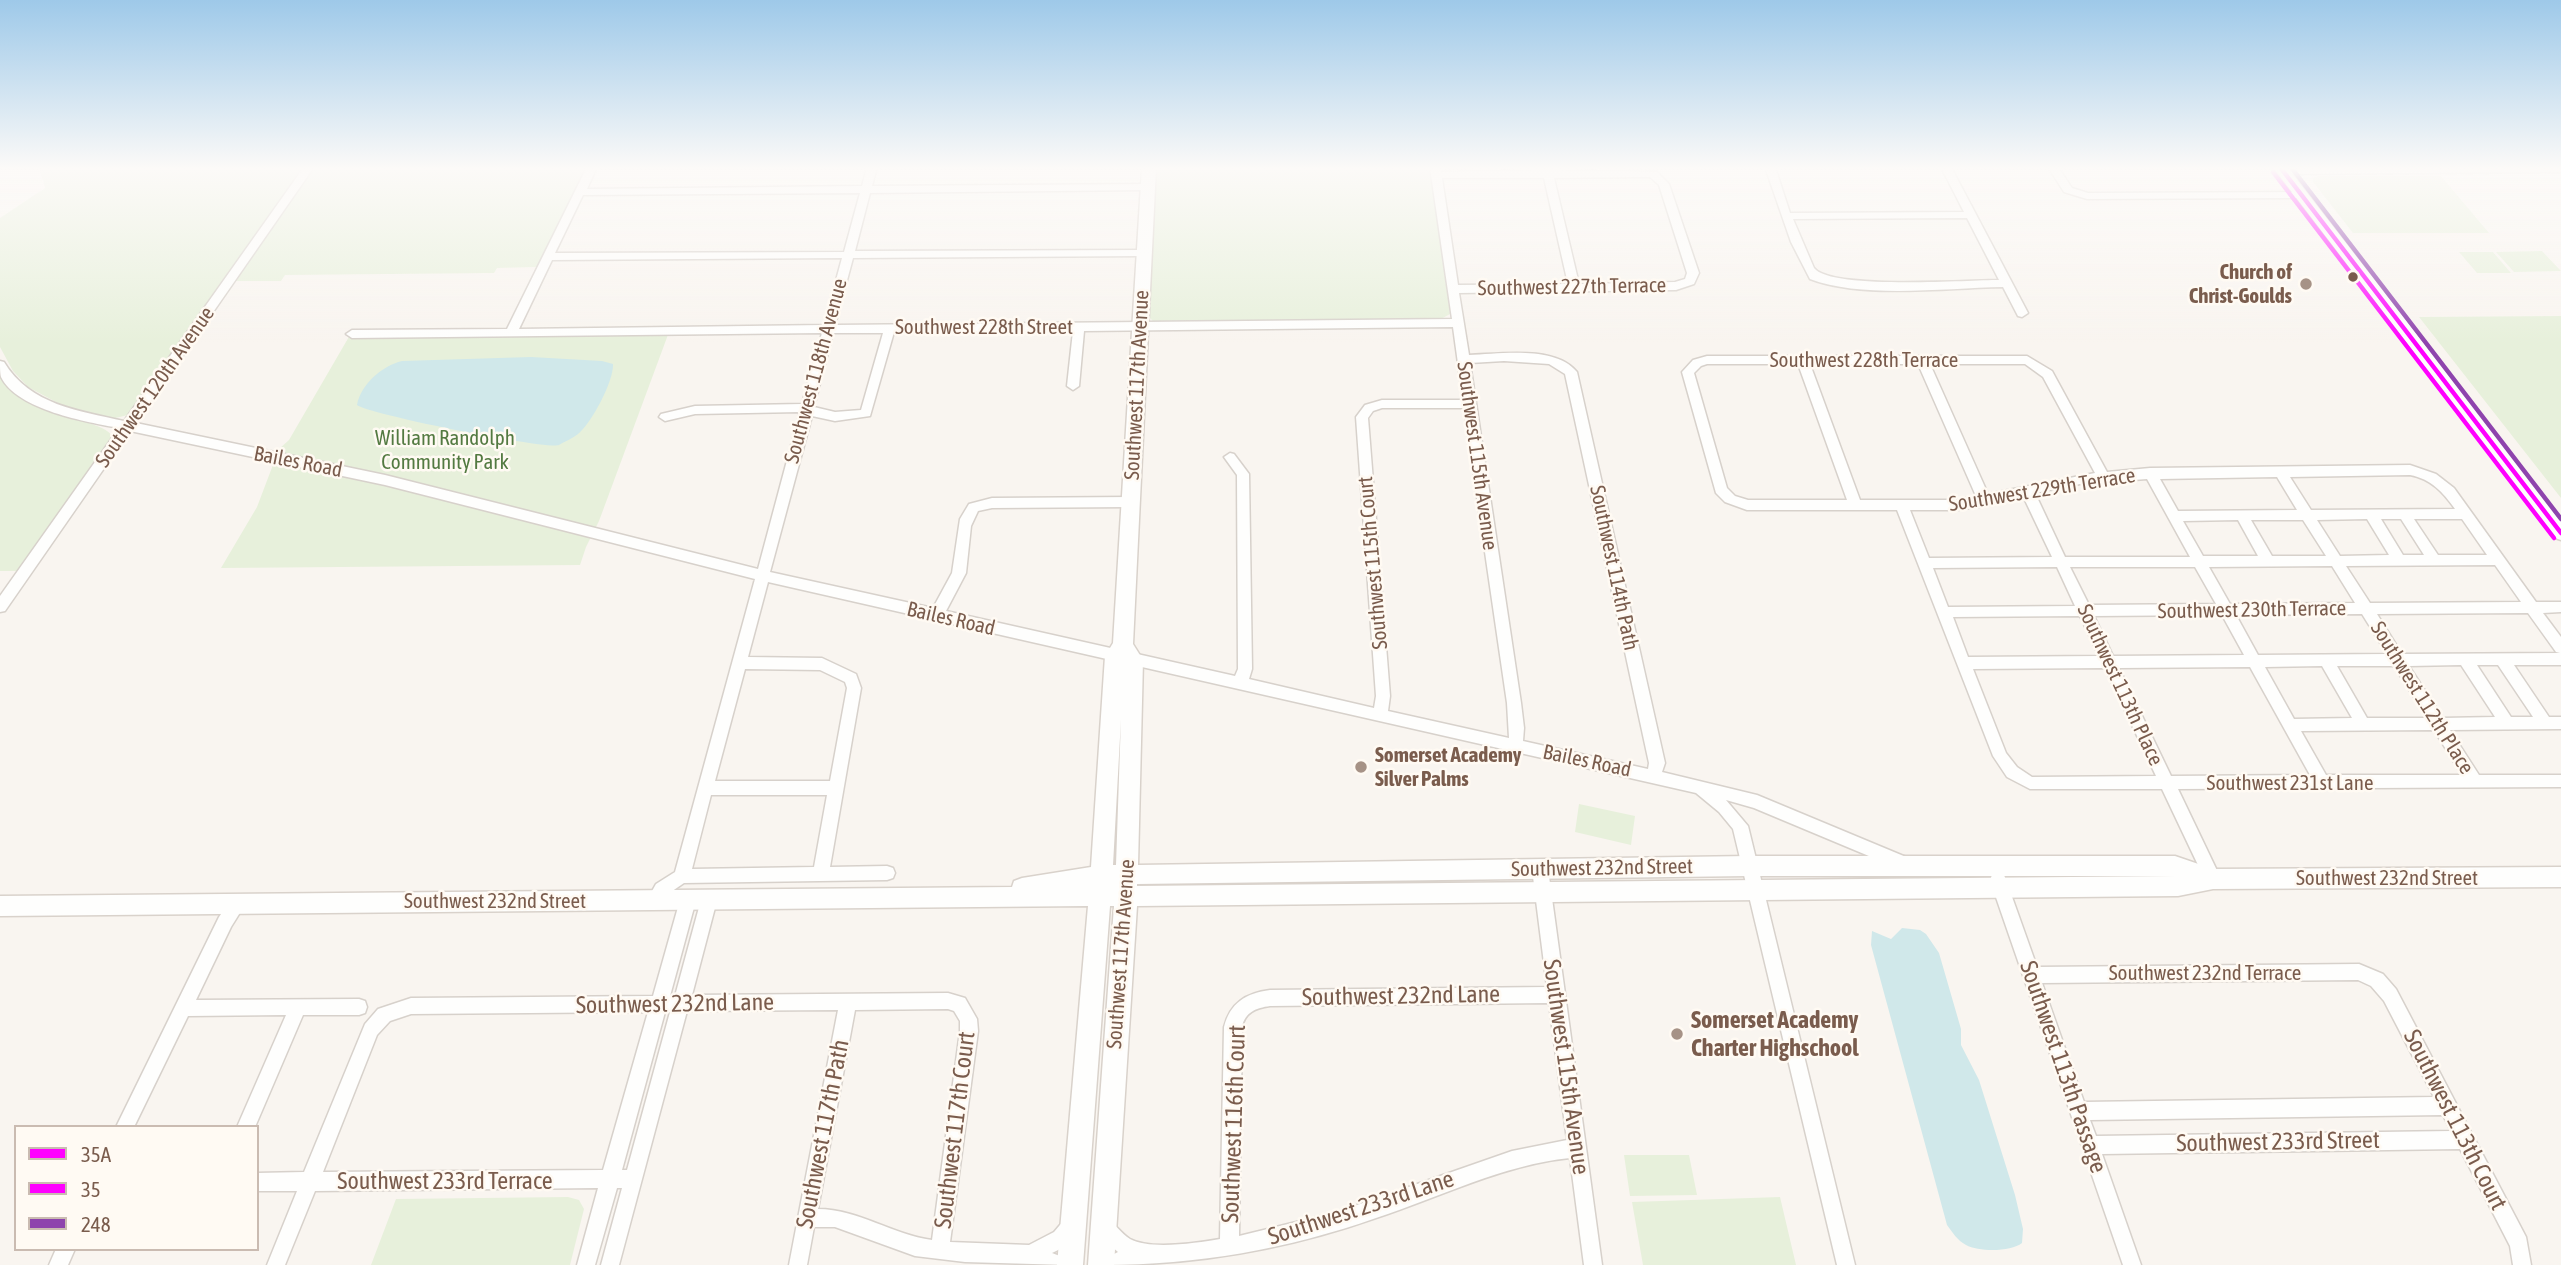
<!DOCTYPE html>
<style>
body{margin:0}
#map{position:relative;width:2561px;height:1265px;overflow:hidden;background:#f9f5f0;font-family:"Asap Condensed",sans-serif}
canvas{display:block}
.legend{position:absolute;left:14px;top:1125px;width:245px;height:126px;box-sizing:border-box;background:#fffaf3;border:2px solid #cabbb1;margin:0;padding:9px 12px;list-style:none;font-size:21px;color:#7a5c4d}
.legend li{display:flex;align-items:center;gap:14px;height:35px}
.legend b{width:35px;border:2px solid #cabbb1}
</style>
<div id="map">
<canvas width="2561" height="1265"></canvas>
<ul class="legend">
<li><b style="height:9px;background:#f0f"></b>35A</li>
<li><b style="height:9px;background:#f0f"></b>35</li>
<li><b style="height:9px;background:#8e44ad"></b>248</li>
</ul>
</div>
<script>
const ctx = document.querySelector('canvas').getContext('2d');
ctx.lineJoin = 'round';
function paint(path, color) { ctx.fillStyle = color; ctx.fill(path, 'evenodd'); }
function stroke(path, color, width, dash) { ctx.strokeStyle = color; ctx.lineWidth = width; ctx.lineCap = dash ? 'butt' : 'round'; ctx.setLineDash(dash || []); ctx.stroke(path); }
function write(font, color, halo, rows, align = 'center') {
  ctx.font = font + ' "Asap Condensed",sans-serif'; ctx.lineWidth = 5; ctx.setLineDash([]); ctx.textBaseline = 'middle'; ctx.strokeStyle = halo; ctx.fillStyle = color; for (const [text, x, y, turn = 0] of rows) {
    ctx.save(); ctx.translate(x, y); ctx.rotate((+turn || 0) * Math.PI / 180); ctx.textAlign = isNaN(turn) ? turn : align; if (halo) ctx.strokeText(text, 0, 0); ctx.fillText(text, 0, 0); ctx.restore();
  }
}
paint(new Path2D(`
 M39 167H587L538 267 497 268 494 273 285 275 281 281H225L128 415 107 420 67 408 28 387 13 371 0 347V218L45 188Z
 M1153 167H1430L1450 314 1441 319 1153 321 1146 314Z
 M2319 176H2441L2489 233H2353L2313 182V178Z
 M2542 251 2561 271 2514 272 2496 252Z
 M2459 252H2493L2511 273H2477Z
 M2561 316V498L2419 317Z
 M669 332 599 521 586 547 580 565 221 568 257 507 279 449 289 440 350 335Z
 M0 374C13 391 27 403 47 411 63 418 106 423 113 437L17 571H0Z
 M1579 804 1635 816 1631 845 1575 832Z
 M1624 1155H1689L1697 1195 1630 1196Z
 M568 1197 579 1200 584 1209 570 1265H371L396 1199Z
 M1780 1197 1796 1265H1643L1632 1202Z`), '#e7f0db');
paint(new Path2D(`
 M531 357 602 361 613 364C614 381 591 424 578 434 573 438 564 442 559 445 548 450 371 415 357 405 361 384 382 366 402 361Z
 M1902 928 1920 930 1926 934 1939 953 1961 1029V1045L1979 1080 2015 1195 2023 1229 2022 1243C2011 1252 1979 1252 1966 1245 1957 1240 1953 1233 1947 1225L1871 945 1872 931 1891 939Z`), '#d0e8ea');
const street = new Path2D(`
 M304 167H314L136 423 385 475 758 569 800 412 695 414 665 421 659 417 661 414 695 406 802 404 822 333 352 338 346 334 352 330 507 329 587 167H597L587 189 862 186 867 167H877L872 186 1148 184 1153 187 1148 190 870 193 855 251 1144 250 1150 253 1144 256 853 258 835 325 1452 319 1430 167H1440L1441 172 1548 170 1657 172 1669 184 1699 273 1694 284 1676 290 1459 293 1469 355C1500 354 1555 345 1577 372L1665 763 1662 772 1757 795 1906 857 1908 862 1906 867 1900 869 1754 808 1726 800 1748 826 1855 1265H1837L1733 829 1719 812 1696 793 768 582 748 657 822 658 856 674 861 688 830 867 887 866 893 868 895 873 893 878 887 880 684 883 668 894 661 905 655 907 649 905 647 900 656 884 675 872 755 579 385 485 130 431 5 611 0 612V596L119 428C87 422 17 410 1 377 0 373 0 366 0 361L4 362C30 405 79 411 124 421ZM1650 177 1659 185 1687 273 1685 279 1675 282 1579 284 1554 178ZM1442 178H1544L1568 284 1458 285ZM860 193 844 252 555 253 583 195ZM842 258 824 325 519 329 552 260ZM1453 327 1463 400H1382L1365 405 1356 417 1376 696 1374 708 1249 679 1252 669 1249 474 1234 454 1230 453 1224 457 1237 475 1238 669 1235 676 946 611 966 573 971 526 978 511 992 508 1131 507 1137 502 1131 497 992 498 969 504 960 519 952 573 933 608 770 572 812 416 835 421 870 416 894 332 1073 331 1067 386 1073 390 1079 386 1084 331ZM833 333H883L861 410 835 412 814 407ZM1504 361 1549 364 1565 374 1649 763 1648 769 1523 741 1524 728 1521 703 1470 363ZM1382 408H1464L1507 703 1509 738 1388 711 1390 696 1368 418 1373 411ZM745 669 820 670 845 682 847 688 830 781H715ZM711 795H827L814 867 692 869Z
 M1765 167H1775L1790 213 1964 212 1941 167H1951L2028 313 2022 317 2018 316 2003 287C1946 288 1862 299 1810 279L1791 242ZM1967 218 1999 280C1967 280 1831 290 1814 268L1793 219Z
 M2048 167H2058L2072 188 2088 193 2302 192 2307 195 2302 198 2087 199 2064 192Z
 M2561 167V172L2283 174 2278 171 2283 168Z
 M1707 356H2027L2052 371 2107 472 2150 468 2410 465 2436 474 2454 488 2536 602H2561V612L2543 613 2561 637V665H2514L2549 717H2561V729L2450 730 2479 775H2561V787L2178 789 2221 879 2219 884 2213 886 2207 884 2162 789H2030L2007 777 1993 756 1897 510H1747L1725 502 1716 493 1682 372 1693 360ZM1707 364H1798L1847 500H1748L1735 496 1727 488 1694 373 1701 366ZM1810 364H1918L1976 496 1957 500H1860ZM1930 364H2025L2043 377 2095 473 1988 494ZM2410 475C2431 479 2443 492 2455 509L2311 510 2290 477ZM2277 477 2297 510 2178 511 2160 479ZM2147 479 2190 557H2065L2035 493 2080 484ZM2023 496 2052 557 1929 558 1910 510H1957L1985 506ZM2367 519 2389 555 2340 556 2317 520ZM2381 519H2401L2424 555H2403ZM2414 519H2462L2487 555H2438ZM2238 520 2258 556H2203L2183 521ZM2251 520H2303L2326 556H2272ZM2495 565 2521 602 2370 603 2346 566ZM2332 566 2355 603 2230 604 2209 567ZM2057 567 2075 606 1948 607 1933 568ZM2070 567H2195L2216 604 2089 605ZM2528 613 2556 652 2560 653 2402 654 2377 614ZM2362 614 2387 654 2258 655 2236 615ZM2222 615 2244 655 2113 656 2094 616ZM2080 616 2099 656 1968 657 1953 617ZM2461 665 2495 717 2443 718 2409 666ZM2477 665H2498L2533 717H2511ZM2322 666 2352 718 2294 719 2265 667ZM2337 666H2394L2427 718H2367ZM2250 667 2310 775 2171 776 2119 668ZM2105 668 2156 776 2032 777 2017 767 2006 753 1973 669ZM2434 730 2462 775H2326L2301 731Z
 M1540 862 1546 864 1548 869 1602 1265H1584L1570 1158C1502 1165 1440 1197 1376 1218 1288 1249 1197 1265 1104 1265L1106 1258 1118 1252 1097 1234 1095 1227 1097 1220 1104 1218C1115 1222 1120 1233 1130 1239 1150 1250 1197 1243 1220 1239L1224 1027C1230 1003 1246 993 1270 990L1547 987 1532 869 1534 864ZM1549 1003 1567 1140 1512 1151 1337 1212 1239 1236 1242 1027C1245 1012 1256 1008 1270 1006Z
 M1998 873 2004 875 2006 880 2037 967 2359 964 2383 974 2396 989 2526 1237 2531 1265H2513L2510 1246 2460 1149 2102 1154 2141 1265H2123L1990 880 1992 875ZM2358 980 2371 986 2384 1001 2434 1097 2084 1102 2042 983ZM2443 1115 2451 1131 2096 1136 2090 1120Z
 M688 893 694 895 696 900 670 996H675L701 900 703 895 709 893 715 895 717 900 692 995 948 993 965 998 977 1019 978 1031 950 1242 1029 1245 1054 1232 1065 1219 1072 1217 1079 1219 1081 1226C1075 1240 1065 1247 1052 1253L1065 1258 1067 1265 965 1262 915 1256 835 1227H814L807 1265H789L838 1010 687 1011 619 1265H601L622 1188H617L595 1265H577L598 1188 315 1191 285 1265H267L297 1191H257V1173L304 1172 365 1024 378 1009 411 998 653 996 680 900 682 895ZM948 1009 954 1011 960 1021V1031L932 1240C893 1235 858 1209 818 1209L855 1010ZM648 1012 603 1170 323 1172 377 1035 390 1021 411 1014ZM665 1012H670L627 1170H622Z
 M238 896 244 898 246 903 231 927 196 1000 359 999 365 1001 367 1007 365 1013 359 1015H303L255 1127H237L286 1015 188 1016 134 1127H116L219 917 232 898Z
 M56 1249H75L68 1265H49Z`);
const secondary = new Path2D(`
 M1142 167H1156L1133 644 1143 660 1138 865 1749 856H2175L2213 869 2561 867V887L2213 889 2178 896 1137 906 1114 1265H1088L1114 906H1110L1083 1265H1057L1088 906 0 916V896L1012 887 1014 881 1022 878 1091 867 1105 656 1113 643ZM1121 719 1116 865H1113ZM1749 876H2176L1137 886V884Z
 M2273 167H2287L2561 520V540L2555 538Z`);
stroke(street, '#d7d1cb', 3);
stroke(secondary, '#d9d2cb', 3);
paint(street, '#fefefd');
paint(secondary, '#fefefd');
stroke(new Path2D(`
 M2280 167 2561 533`), '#f0f', 4.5);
stroke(new Path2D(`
 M2273 172 2554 538`), '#f0f', 4.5);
stroke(new Path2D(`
 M2291 167 2561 519`), '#8e44ad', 4.5);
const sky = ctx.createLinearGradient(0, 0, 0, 344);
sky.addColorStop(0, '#9ec9e9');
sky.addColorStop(0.49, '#fcfaf8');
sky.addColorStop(1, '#fcfaf800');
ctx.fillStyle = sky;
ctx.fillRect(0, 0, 2561, 344);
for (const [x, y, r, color] of [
 [2353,277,6,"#7a5c4d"],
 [2306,284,7,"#a69286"],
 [1361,767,7,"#a69286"],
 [1677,1034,7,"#a69286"]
]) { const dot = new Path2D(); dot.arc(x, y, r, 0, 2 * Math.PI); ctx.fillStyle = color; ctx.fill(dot); stroke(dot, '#fffaf3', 2.5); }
write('bold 21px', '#7a5c4d', '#fffaf3', [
 ["Church of",2292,272],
 ["Christ-Goulds",2292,296],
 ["Somerset Academy",1375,755,"left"],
 ["Silver Palms",1375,779,"left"]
], 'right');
write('21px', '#7a5c4d', '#fffaf3', [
 ["Southwest 227th Terrace",1572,287,-1],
 ["Southwest 228th Street",984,327],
 ["Southwest 228th Terrace",1864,360],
 ["Southwest 118th Avenue",816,371,-75],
 ["Southwest 117th Avenue",1137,385,-87],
 ["Southwest 120th Avenue",155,387,-55],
 ["Southwest 115th Avenue",1477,456,82],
 ["Bailes Road",298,462,11],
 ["Southwest 229th Terrace",2042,490,-9],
 ["Southwest 115th Court",1373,563,-95],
 ["Southwest 114th Path",1614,568,78],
 ["Southwest 230th Terrace",2252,610,-1],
 ["Bailes Road",951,619,13],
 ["Southwest 113th Place",2120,685,65],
 ["Southwest 112th Place",2422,698,58],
 ["Bailes Road",1587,761,12],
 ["Southwest 231st Lane",2290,783],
 ["Southwest 232nd Street",1602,868,-1],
 ["Southwest 232nd Street",2387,878],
 ["Southwest 232nd Street",495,901],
 ["Southwest 117th Avenue",1121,954,-86],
 ["Southwest 232nd Terrace",2205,973]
]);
write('21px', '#537a41', '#fffaf3', [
 ["William Randolph",445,438],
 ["Community Park",445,462]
]);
write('24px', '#7a5c4d', '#fffaf3', [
 ["Southwest 232nd Lane",1401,996,-1],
 ["Southwest 232nd Lane",675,1004,-1],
 ["Southwest 115th Avenue",1566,1067,82],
 ["Southwest 113th Passage",2063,1067,71],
 ["Southwest 113th Court",2455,1120,63],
 ["Southwest 116th Court",1234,1124,-88],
 ["Southwest 117th Court",955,1130,-83],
 ["Southwest 117th Path",823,1134,-79],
 ["Southwest 233rd Street",2278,1142,-1],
 ["Southwest 233rd Terrace",445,1181],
 ["Southwest 233rd Lane",1361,1208,-18]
]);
write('bold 24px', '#7a5c4d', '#fffaf3', [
 ["Somerset Academy",1691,1020],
 ["Charter Highschool",1691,1048]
], 'left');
</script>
